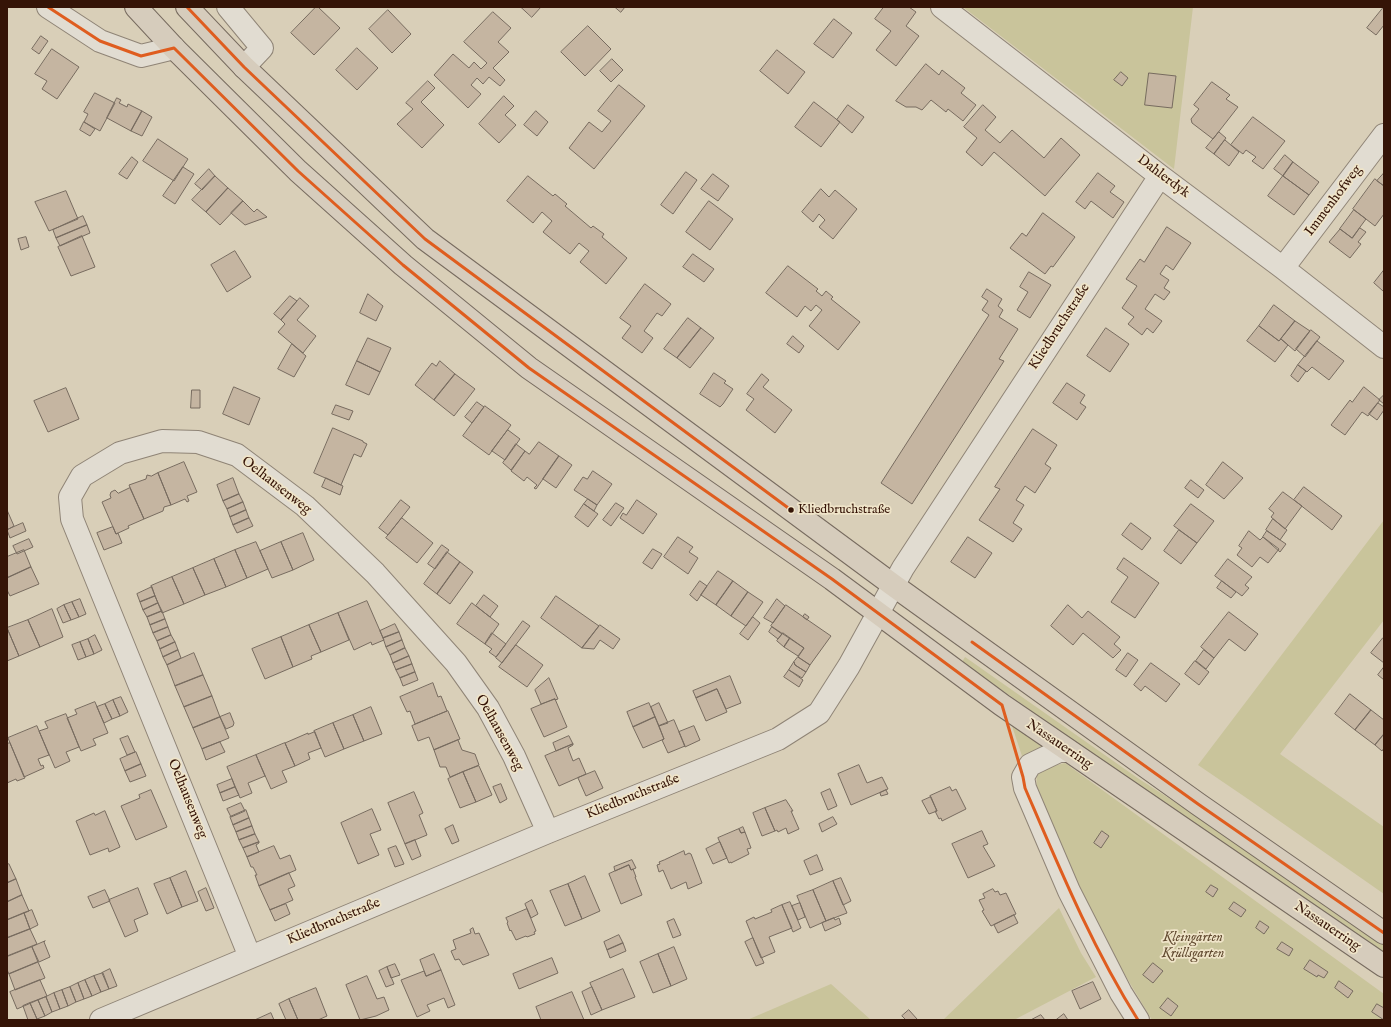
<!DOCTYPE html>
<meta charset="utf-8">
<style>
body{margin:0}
#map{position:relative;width:1391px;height:1027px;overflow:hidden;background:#d9cfb8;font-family:"IM FELL English",serif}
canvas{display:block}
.frame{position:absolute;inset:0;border:8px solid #351407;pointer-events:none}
</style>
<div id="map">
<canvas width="1391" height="1027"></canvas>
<div class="frame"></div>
</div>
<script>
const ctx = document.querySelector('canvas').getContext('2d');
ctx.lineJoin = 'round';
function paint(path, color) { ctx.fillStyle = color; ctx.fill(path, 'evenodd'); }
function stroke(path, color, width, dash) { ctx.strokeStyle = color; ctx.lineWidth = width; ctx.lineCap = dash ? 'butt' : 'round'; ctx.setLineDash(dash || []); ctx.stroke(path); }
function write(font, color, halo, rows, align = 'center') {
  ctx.font = font + ' "IM FELL English",serif'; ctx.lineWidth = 3.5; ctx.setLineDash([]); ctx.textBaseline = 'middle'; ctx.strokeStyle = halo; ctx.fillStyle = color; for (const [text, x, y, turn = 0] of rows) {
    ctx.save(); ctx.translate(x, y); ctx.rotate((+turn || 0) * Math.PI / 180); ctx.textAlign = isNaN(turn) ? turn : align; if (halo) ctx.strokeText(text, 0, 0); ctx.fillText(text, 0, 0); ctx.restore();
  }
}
paint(new Path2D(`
 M963 7H1193L1174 169Z
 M1384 520V620L1280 754 1384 827V894L1248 799 1198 765Z
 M965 657 1139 779 1324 898 1384 940V958L962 662Z
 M1012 726 1044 746 1033 752 1024 762Z
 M1065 763 1384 994V1020H1152L1082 903 1036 796 1037 770Z
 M1059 908 1081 953 1096 977 1014 1020H943Z
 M831 984 871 1020H747Z`), '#c9c49b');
const building = new Path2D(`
 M316 7H318L340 28 314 55 291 33Z
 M521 7H541L532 17Z
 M615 7H625L621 12Z
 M884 7H909L916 12 906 26 919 36 896 66 876 50 891 31 875 19Z
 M1383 8H1384V25L1376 35 1367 28Z
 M388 10 411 34 392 53 369 29Z
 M493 12 511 28 498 42 509 52 493 68 505 80 500 86 489 77 483 84 477 78 471 85 481 94 468 108 434 75 453 54 469 68 474 62 481 69 487 63 464 42Z
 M834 19 852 33 833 58 814 44Z
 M588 26 611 49 585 76 561 52Z
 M41 36 48 41 39 54 32 49Z
 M357 48 378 68 357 90 336 70Z
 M52 49 79 67 57 99 42 89 47 81 35 74Z
 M777 50 805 72 788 94 760 71Z
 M612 59 623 70 611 82 600 71Z
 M926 64 939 75 942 70 965 88 961 93 976 105 963 121 948 109 946 112 931 100 922 110 916 107H906L896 101Z
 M1121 72 1128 78 1122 86 1114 80Z
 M1149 73 1176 76 1172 108 1145 105Z
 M428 81 435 88 421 102 444 125 422 148 397 124 413 109 406 103Z
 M1212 82 1230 95 1226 99 1238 107 1213 139 1192 123 1191 119 1199 109 1194 105Z
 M619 85 645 106 594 169 569 148 589 122 602 132 611 121 598 111Z
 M95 93 115 103 100 131 84 122 88 114 84 112Z
 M504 96 514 106 505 115 516 125 499 143 479 124Z
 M117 98 121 100 119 103 127 107 128 104 142 111 131 131 107 118Z
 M814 102 840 122 821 147 795 127Z
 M848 105 864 117 852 133 837 120Z
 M983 105 996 117 985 130 1000 143 1012 130 1044 158 1061 138 1080 155 1045 196 994 152 982 166 966 152 977 138 964 127Z
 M142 111 152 117 142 136 131 131Z
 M536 111 548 122 537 136 524 125Z
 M1253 117 1285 141 1263 169 1252 161 1256 157 1246 150 1243 154 1231 145Z
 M84 122 95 129 90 136 80 130Z
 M1219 132 1226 138 1214 154 1206 148Z
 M158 139 188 159 174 181 143 161Z
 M1225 140 1239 152 1229 166 1214 154Z
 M1285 155 1293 162 1283 176 1274 169Z
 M132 157 138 162 127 179 119 174Z
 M1293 162 1319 182 1309 195 1283 176Z
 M183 167 194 174 175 204 163 196Z
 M209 169 215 176 202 190 195 184Z
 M686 172 697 180 673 214 661 205Z
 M1098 173 1115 186 1110 192 1124 202 1113 218 1091 201 1085 209 1076 202Z
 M1384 173V186L1377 181Z
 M713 174 729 186 718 201 701 189Z
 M215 176 228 188 206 212 192 200Z
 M528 176 553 196 555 194 567 204 565 206 591 228 593 226 604 234 602 237 627 258 606 284 580 262 589 251 579 243 570 254 543 232 552 221 542 212 533 223 507 201Z
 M1283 176 1309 195 1294 215 1268 196Z
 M1375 179 1384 186V214L1375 226 1353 209Z
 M228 188 243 201 220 225 206 212Z
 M821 189 829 197 835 190 857 209 833 239 819 227 825 220 819 214 813 222 802 212Z
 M66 191 78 219 49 231 35 202Z
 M243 201 254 212 257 209 267 217 245 225 231 213Z
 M709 201 733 219 710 250 686 232Z
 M1354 210 1366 219 1352 238 1340 229Z
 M1043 213 1075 237 1053 267 1051 266 1045 274 1010 248 1022 233 1026 236Z
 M83 216 87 225 56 238 53 230Z
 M87 225 90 233 60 246 56 238Z
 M1167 227 1191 243 1173 270 1166 265 1160 274 1169 280 1164 288 1170 292 1164 300 1155 294 1145 309 1162 321 1153 333 1147 328 1142 335 1128 324 1134 317 1122 308 1137 286 1126 279 1140 259 1144 262Z
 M1360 228 1366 232 1358 242 1361 244 1350 258 1329 242 1340 229 1352 238Z
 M82 236 95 267 71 276 58 247Z
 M26 237 29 247 21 250 18 239Z
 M235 251 251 277 227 292 211 265Z
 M693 254 714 269 704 282 683 267Z
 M788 266 818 289 816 291 822 296 826 291 833 297 831 299 860 322 838 350 809 326 822 310 816 305 811 311 805 306 797 317 766 293Z
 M1384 270V290L1383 291 1374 283Z
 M1029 272 1051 285 1030 318 1017 310 1028 292 1020 287Z
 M645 284 671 304 662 316 657 313 644 331 653 338 642 353 622 338 631 326 620 318Z
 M987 289 1002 299 998 306 1003 310 999 317 1018 329 999 359 1004 361 912 504 881 483 989 315 982 310 988 301 982 297Z
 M368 294 383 306 376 321 360 313Z
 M290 296 297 301 281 320 274 314Z
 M300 298 309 306 297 320 316 336 303 353 278 332 285 324 281 320Z
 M1274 305 1295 321 1279 341 1259 326Z
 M688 318 701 328 677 358 664 349Z
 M1295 321 1310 331 1295 351 1281 339Z
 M1259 326 1279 341 1281 339 1288 345 1275 362 1247 341Z
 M701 328 714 338 690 368 677 358Z
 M1106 328 1129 344 1110 372 1087 356Z
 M1311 330 1320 337 1305 357 1296 349Z
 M793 336 804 346 799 353 787 344Z
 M368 338 391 348 380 372 357 361Z
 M1317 341 1344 361 1329 380 1312 367 1307 372 1298 365Z
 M292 344 306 356 294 377 278 369Z
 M357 361 380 372 369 395 346 385Z
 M440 361 455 374 434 400 415 385 432 363 436 366Z
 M1298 365 1306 371 1298 382 1291 376Z
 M714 373 726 381 724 383 733 389 723 404 720 407 700 394Z
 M455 374 475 389 454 416 434 400Z
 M762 374 769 380 763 387 792 410 775 433 746 410 754 399 747 394Z
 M1067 383 1085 395 1080 403 1086 407 1077 420 1053 403Z
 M234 387 260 398 249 425 223 414Z
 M1364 387 1380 400 1368 416 1362 412 1345 435 1331 425 1350 400 1352 402Z
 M66 388 79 419 48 432 34 401Z
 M192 390H200V408H191Z
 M1384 395V404L1379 400Z
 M477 402 484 407 472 423 465 417Z
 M1378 403 1384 407V410L1377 420 1369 414Z
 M336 405 353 411 349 420 332 414Z
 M485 406 511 425 489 455 463 436Z
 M333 428 363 441V442L367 444 361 457 354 454 341 485 314 473Z
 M1033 429 1057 445 1045 464 1051 468 1035 493 1025 486 1016 500 1024 505 1013 523 1022 529 1013 542 979 520 1000 489 995 487Z
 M508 430 520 439 505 460 492 451Z
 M539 442 559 456 536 489 534 488 537 485 527 477 524 481 511 471 525 451 529 454Z
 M516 444 525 451 511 470 503 463Z
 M559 456 572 465 556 488 543 479Z
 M184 462 197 492 187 496 189 501 187 502 185 499 171 505 158 473Z
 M1223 462 1243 478 1224 499 1206 485Z
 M593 471 612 484 597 505 574 490 583 477 587 479Z
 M158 473 171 505 164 507 163 511 144 519 129 485 146 479 147 475 151 476Z
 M233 478 239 494 223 501 217 485Z
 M326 478 343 486 340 495 322 487Z
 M1191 480 1204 490 1198 498 1185 488Z
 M1304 487 1342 516 1332 530 1294 500Z
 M130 488 144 519 128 526 129 528 116 534 102 502 111 498 110 495 111 492 115 490 118 493Z
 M1283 492 1302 506 1285 529 1271 517 1274 513 1269 509Z
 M239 494 243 502 227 509 223 501Z
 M588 499 597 505 594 511 584 504Z
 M401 500 410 507 388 535 379 528Z
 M637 500 657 514 643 534 620 518 623 513 626 515Z
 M243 502 246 510 230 517 227 509Z
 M616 503 624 508 611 526 603 520Z
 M584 504 598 514 588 527 575 517Z
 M1191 504 1214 521 1197 543 1174 526Z
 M7 510 14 526 7 530Z
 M246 510 249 518 233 525 230 517Z
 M249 518 253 526 237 533 233 525Z
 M402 518 433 543 417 563 386 538Z
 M1273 519 1287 530 1280 540 1266 530Z
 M23 523 26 531 10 538 7 530Z
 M1131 523 1151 538 1142 550 1122 535Z
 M113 527 116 534 118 533 122 543 104 550 97 533Z
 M1179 530 1197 543 1181 564 1164 551Z
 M1249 531 1260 540 1263 537 1279 549 1268 563 1260 557 1252 567 1237 555 1242 548 1239 546Z
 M1267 531 1286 544 1280 552 1263 537Z
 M303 533 314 560 293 570 281 542Z
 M678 537 693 547 689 552 698 558 688 574 664 557Z
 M968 537 992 553 975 578 951 562Z
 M29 539 33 547 17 554 13 546Z
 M256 542 268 569 247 578 235 550Z
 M281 542 293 570 272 578 260 551Z
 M442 545 449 550 435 569 428 564Z
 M653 549 662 554 652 569 643 563Z
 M24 550 31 567 7 578V557Z
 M235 550 247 578 226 587 214 559Z
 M447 552 460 562 437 594 424 584Z
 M1124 558 1159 583 1135 618 1111 602 1128 577 1117 569Z
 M214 559 226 587 205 595 193 568Z
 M1228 559 1252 577 1245 585 1249 588 1242 596 1215 576Z
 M460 562 473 572 450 604 437 594Z
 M31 567 39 584 10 596 7 590V578Z
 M193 568 205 595 184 604 172 577Z
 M718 571 733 581 716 605 701 595Z
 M172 577 184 604 162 613 151 586Z
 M700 581 707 586 697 601 690 595Z
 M733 581 748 592 731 616 716 605Z
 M1222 581 1236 592 1231 598 1217 588Z
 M152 587 155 596 140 602 137 594Z
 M748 592 763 602 746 626 731 616Z
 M484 595 498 606 490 617 476 606Z
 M155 596 158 603 143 610 140 602Z
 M556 596 599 626 582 648 541 618Z
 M80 599 86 614 79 617 72 602Z
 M777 599 785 606 773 623 764 618Z
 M367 601 384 640 372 645 371 642 354 650 338 613Z
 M72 602 79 617 71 620 64 605Z
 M158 603 162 611 147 617 143 610Z
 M472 603 499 624 485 644 457 624Z
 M64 605 71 620 63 623 57 609Z
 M786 605 831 636 810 665 798 657 804 648 771 626Z
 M1068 605 1082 618 1088 611 1120 637 1114 644 1121 650 1113 658 1083 633 1073 645 1051 626Z
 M52 609 63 637 40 647 28 620Z
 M162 611 165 619 150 625 147 617Z
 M1229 612 1258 634 1245 651 1229 639 1214 658 1201 647Z
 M338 613 349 640 321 652 309 625Z
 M805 614 809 617 807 620 803 617Z
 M753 617 760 623 748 640 740 634Z
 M165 619 168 627 153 633 150 625Z
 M28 620 40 647 19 656 7 628Z
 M523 621 530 626 502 663 496 658Z
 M395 624 399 632 383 638 380 631Z
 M309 625 321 652 311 656 312 659 293 667 281 637Z
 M600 625 620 639 613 649 600 640 594 649 582 648Z
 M168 627 171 635 157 641 153 633Z
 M772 627 782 634 778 639 769 632Z
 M7 628 19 656 7 661Z
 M399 632 402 640 386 647 383 638Z
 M492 633 506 644 496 657 489 652 492 649 485 644Z
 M783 633 790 638 784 647 777 641Z
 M95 635 102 650 94 654 88 639Z
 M171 635 175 642 160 649 157 641Z
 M281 637 293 667 265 679 252 649Z
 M790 638 804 648 798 656 784 647Z
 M1383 638H1384V663L1371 653Z
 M88 639 94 654 86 657 80 642Z
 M402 640 405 648 390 655 386 647Z
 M80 642 86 657 78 660 72 645Z
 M175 642 178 650 163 657 160 649Z
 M516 645 543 665 527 687 499 667Z
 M405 648 409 656 393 663 390 655Z
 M178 650 181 658 167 665 163 657Z
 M1204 650 1214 658 1206 669 1196 661Z
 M194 653 203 675 175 686 167 665Z
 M1128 653 1138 660 1126 677 1116 670Z
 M409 656 412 664 396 670 393 663Z
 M798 657 810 665 806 672 795 665 794 662Z
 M1195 661 1209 672 1199 685 1185 674Z
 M794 662 795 665 806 672 802 678 789 670Z
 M1151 663 1180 684 1166 702 1145 686 1141 691 1134 685Z
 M412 664 415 672 400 678 396 670Z
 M1384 667V680L1378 675Z
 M789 670 803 680 799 687 784 677Z
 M415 672 418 680 403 686 400 678Z
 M203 675 212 696 184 707 175 686Z
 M730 676 741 703 726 709 717 689 696 698 693 691Z
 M549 678 558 699 555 700V699L541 704 535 690Z
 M433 683 438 697 441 696 447 711 415 724 410 711 407 712 400 697Z
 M717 689 727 712 706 721 696 698Z
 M1350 694 1371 710 1355 730 1335 714Z
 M212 696 220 717 193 728 184 707Z
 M121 697 128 712 120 716 113 700Z
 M555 699 567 727 544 737 531 709Z
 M113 700 120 716 112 719 105 704Z
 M95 702 108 733 93 739 96 745 81 751 67 718 77 714 75 710Z
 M649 703 655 717 633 727 627 712Z
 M659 703 668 723 659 726 651 707Z
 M105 704 112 719 104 723 97 707Z
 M371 707 382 734 364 741 353 715Z
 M1371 710 1384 720V734L1375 745 1355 730Z
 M448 711 460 739 434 750 429 737 418 741 412 726Z
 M230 713 234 723 233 726 226 729 220 717Z
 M66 714 79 747 66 752 70 761 55 768 39 731 48 728 45 722Z
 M353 715 364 741 344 749 333 723Z
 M220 717 229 738 202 749 193 728Z
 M655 717 664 739 643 748 633 727Z
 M674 720 685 746 668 753 662 740 664 739 659 726Z
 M333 723 344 749 325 757 314 731Z
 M37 726 49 755 38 759 41 766 43 765 44 768 24 777 8 738Z
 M694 726 700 740 685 747 679 732Z
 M315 732 321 748 308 753 310 759 295 766 285 743 308 733V734Z
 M1384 734V748L1382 751 1375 745Z
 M128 736 135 752 127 755 120 739Z
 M569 736 573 744 556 751 553 743Z
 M458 740 462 750 475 754 479 765 450 777 446 767H440L434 750Z
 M220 742 225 752 206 760 202 749Z
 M10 743 25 778 17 781 16 779 7 783V744Z
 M285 743 295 766 282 771 287 782 271 789 256 755Z
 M573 744V745L568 748 573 761 579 758 586 774 559 786 545 756Z
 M136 752 141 764 125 771 120 759Z
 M256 755 265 776 248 783 252 793 240 798 227 767Z
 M141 764 146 776 130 782 125 771Z
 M859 765 867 783 882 777 888 789 851 805 838 774Z
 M479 766 492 795 476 802 463 772Z
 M595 771 603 788 586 796 578 778Z
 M463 772 476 802 460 808 448 779Z
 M232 779 235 787 220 793 217 785Z
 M501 784 507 799 500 803 493 787Z
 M235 787 239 795 223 801 220 793Z
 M950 787 952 791 956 789 966 809 942 821 941 818 939 819 935 811H937L930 796Z
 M830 789 837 806 828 810 821 793Z
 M151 790 167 827 136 840 121 806 140 798 139 795Z
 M886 790 888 794 881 796 880 793Z
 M414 792 423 813 419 815 427 835 405 844 388 803Z
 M931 797 937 811 929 814 922 801Z
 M786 800 793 811H791L799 829 788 834 786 828 778 832 777 830 775 831 765 808Z
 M241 803 245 811 231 817 227 809Z
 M765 808 775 831 762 836 753 813Z
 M372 809 381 830 370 834 379 855 358 864 341 823Z
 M246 810 249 818 233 825 230 817Z
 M105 811 120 847 109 852 108 848 90 855 76 821 94 813 95 815Z
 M833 817 837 824 822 832 819 824Z
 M249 818 252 826 236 832 233 825Z
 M453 825 459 841 452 844 445 829Z
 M252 826 255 834 239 840 236 832Z
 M743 827 745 832 741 833 739 829Z
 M739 829 741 833 745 832 751 848 747 849 749 854 731 863V862L729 863 718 838Z
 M982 831 988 844 983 846 995 866 968 878 952 844Z
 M1102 831 1109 836 1101 848 1094 843Z
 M255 834 259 842 243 848 239 840Z
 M415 840 421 856 412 860 405 844Z
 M259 842V843L256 845 259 852 247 857 243 848Z
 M720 842 727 858 713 864 706 849Z
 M274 846 280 859 290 855 296 870 259 886 255 875H257L253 867H251L247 857Z
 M396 846 404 864 395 867 388 849Z
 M684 851 685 855 689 853 691 854 702 883 688 889 686 882 671 889 663 870 659 872 657 865 660 864 659 862 664 860Z
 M817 855 823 870 810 875 804 861Z
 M632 860 636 868 631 870 629 865 615 871 614 867Z
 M9 864 16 879 7 883V865Z
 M629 865 631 870 633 869 636 877H635L642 895 621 904 609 874Z
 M186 871 198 901 182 907 170 878Z
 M289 873 295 886 288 889 293 900 270 910 259 886Z
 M585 876 600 911 582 919 568 884Z
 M170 878 182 907 167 914 154 884Z
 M841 878 851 901 843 905 833 881Z
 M16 879 22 895 7 902V883Z
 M833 881 847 913 826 921 813 890Z
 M568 884 582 919 565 926 550 891Z
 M1211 885 1218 889 1213 897 1206 892Z
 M138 888 148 914 134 920 138 931 125 937 109 900Z
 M206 888 214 908 206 911 198 892Z
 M993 889 995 892 998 891 1000 895 1006 893 1016 914 991 926 982 911 984 910 979 900 985 898 983 894Z
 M105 890 110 901 93 908 88 897Z
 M813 890 826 921 810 928 797 896Z
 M22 895 29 911 7 920V902Z
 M532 900 538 914 531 918 525 904Z
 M790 902 801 928 793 932 782 905Z
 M1234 902 1246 910 1241 917 1229 909Z
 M800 903 805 917 798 920 792 906Z
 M286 904 290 914 275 921 270 910Z
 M782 905 792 928 769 937 775 952 761 958 746 921 754 917 755 919 772 912 771 910Z
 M527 909 536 931 534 932 535 934 527 937 526 936 516 940 511 930 510 931 507 923 508 922 506 918Z
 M32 910 38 925 30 929 24 913Z
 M24 913 30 929 7 938V920Z
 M1014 915 1018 923 998 933 994 925Z
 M834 918 835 920 839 918 841 924 825 931 822 923Z
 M674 919 681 935 673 938 667 922Z
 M1260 921 1269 927 1264 934 1256 928Z
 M473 928 475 934 479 933 489 955 463 965 459 959 455 960 451 951 456 949 453 940 471 933 470 930Z
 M30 929 37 944 7 956V938Z
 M619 935 623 943 607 950 604 942Z
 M753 938 764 963 756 966 745 942Z
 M45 941 44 942 50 957 39 962 32 947Z
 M1282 942 1293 949 1289 956 1277 949Z
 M623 943 626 951 610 958 607 950Z
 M32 947 38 962 9 974 7 970V957Z
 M674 947 687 979 671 986 658 954Z
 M434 954 441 970 426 976 420 960Z
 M658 954 671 986 653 993 640 962Z
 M552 958 558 973 519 989 513 974Z
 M1310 960 1328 972 1324 978 1318 975 1317 977 1304 969Z
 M38 962 45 978 15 990 9 974Z
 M1153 963 1163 971 1153 983 1143 975Z
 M395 964 400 975 391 978 387 967Z
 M387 967 394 984 386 987 379 971Z
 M110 969 117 986 109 989 102 973Z
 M623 969 635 997 602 1010 590 983Z
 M441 970 455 1005 448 1008 444 998 427 1005 430 1011 417 1017 401 980 424 971 426 976Z
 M103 973 109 989 101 992 94 976Z
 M94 976 101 992 92 996 85 980Z
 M367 976 377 999 384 997 389 1010 376 1016 360 1020 346 985Z
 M40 980 47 996 17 1009 10 992Z
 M85 980 92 996 84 999 78 983Z
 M1339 981 1353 991 1348 998 1335 988Z
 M1093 982 1101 999 1080 1009 1072 991Z
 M78 983 84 999 76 1002 70 987Z
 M70 987 76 1002 68 1006 62 990Z
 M592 987 602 1010 591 1015 582 992Z
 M316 988 327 1016 318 1020H298L289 999Z
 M62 990 68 1006 60 1009 54 993Z
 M572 992 584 1020H541L536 1007Z
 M54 993 60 1009 52 1012 46 997Z
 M46 997 52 1012 45 1016 38 1000Z
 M1168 998 1178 1006 1171 1016 1160 1008Z
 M289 999 298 1020H286L279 1004Z
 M38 1000 45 1016 37 1019 30 1003Z
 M30 1003 37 1019 34 1020H28L23 1006Z
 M1377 1004 1384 1008V1020L1372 1012Z
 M909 1010 917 1019V1020H906L902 1016Z
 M271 1013 274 1020H255Z
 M1064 1014 1068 1020H1056Z
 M1041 1015 1045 1020H1031Z`);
paint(building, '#c5b5a1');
stroke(building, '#776b5f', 1);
const street = new Path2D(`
 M48 7 100 41 141 56 174 48
 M228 7 262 48 244 67
 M942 7 1160 176 1283 268 1384 347
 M1283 268 1384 135
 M1068 751H1059L1030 765 1023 777 1025 788 1069 891 1121 993 1138 1020
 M250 957 72 519 70 497 82 476 120 453 162 441 198 442 237 455 305 506 375 573 456 663 488 708 514 756 548 832
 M101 1020 548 832 778 739 819 713 849 666 903 568 1160 176`);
const primary = new Path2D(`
 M136 7 174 48 298 171 403 265 529 368 832 579 1002 705 1384 966
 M187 7 244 67 425 239 893 585 1198 804 1384 933`);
stroke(street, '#8f8476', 24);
stroke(primary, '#776b5f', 24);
stroke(street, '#e1dcd1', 22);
stroke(primary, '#d6ccbc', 22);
stroke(new Path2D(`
 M48 7 100 41 141 56 174 48 298 171 403 265 529 368 832 579 1002 705 1023 777 1025 788C1059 867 1092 947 1138 1020
 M187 7 244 67 425 239 791 510
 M972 642 1198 804 1384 933`), '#df5d1f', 3);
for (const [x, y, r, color] of [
 [791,510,3.5,"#351407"]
]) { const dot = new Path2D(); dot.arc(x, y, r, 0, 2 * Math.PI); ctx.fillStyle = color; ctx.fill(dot); stroke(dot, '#efe4c8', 1.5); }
write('13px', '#351407', '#efe4c8', [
 ["Kliedbruchstraße",798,510]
], 'left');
write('14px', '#351407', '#efe4c8', [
 ["Dahlerdyk",1163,177,37],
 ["Immenhofweg",1334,201,-53],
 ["Kliedbruchstraße",1060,327,-57],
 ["Oelhausenweg",276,486,38],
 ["Oelhausenweg",499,733,61],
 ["Nassauerring",1059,745,34],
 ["Kliedbruchstraße",633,797,-22],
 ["Oelhausenweg",187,799,68],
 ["Kliedbruchstraße",334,922,-23],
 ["Nassauerring",1327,927,34]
]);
write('italic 14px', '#5e462c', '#efe4c8', [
 ["Kleingärten",1193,938],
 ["Krüllsgarten",1193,954]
]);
</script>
